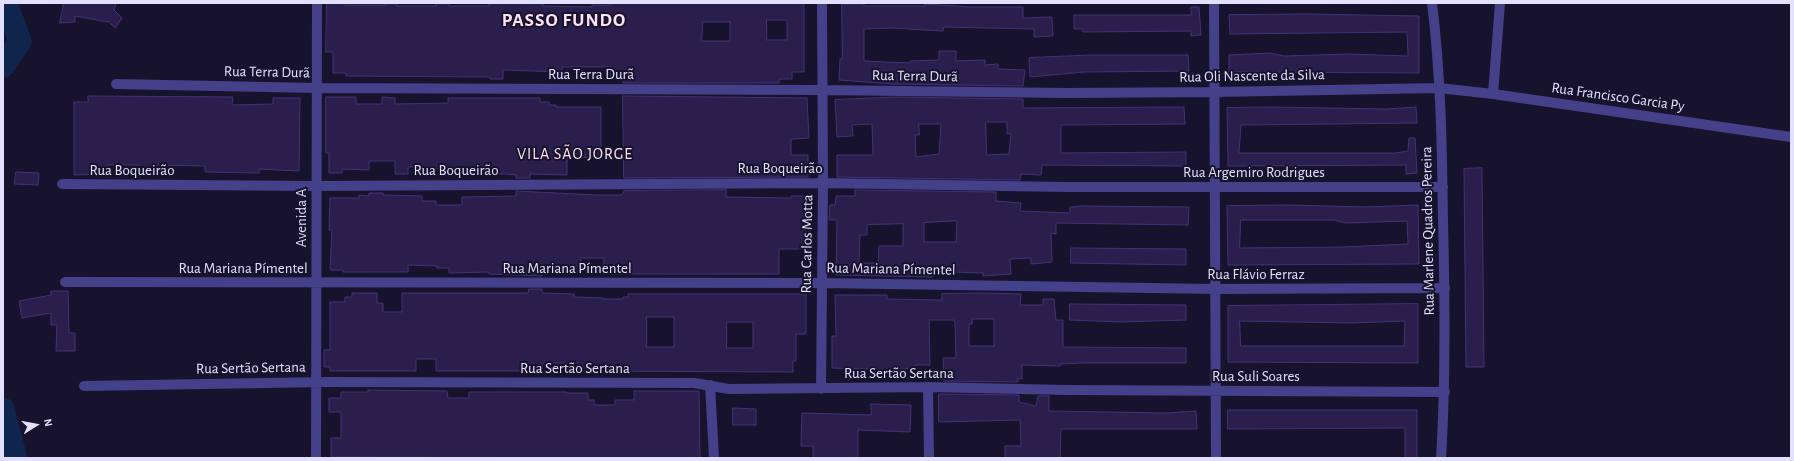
<!DOCTYPE html>
<meta charset="utf-8">
<style>
body{margin:0}
#map{position:relative;width:1794px;height:461px;overflow:hidden;background:#18132c;font-family:"Alegreya Sans",sans-serif}
canvas{display:block}
.frame{position:absolute;inset:0;border:4px solid #e3dffe;pointer-events:none}
.north{position:absolute;left:16px;top:405px;width:40px;height:40px;-webkit-text-stroke:3px #18132c;paint-order:stroke;rotate:79deg;font-size:11px;font-weight:700;line-height:16px;text-align:center;color:#e3dffe}
.north::after{content:'';display:block;margin:auto;width:14px;height:18px;background:#e3dffe;clip-path:polygon(50% 0,100% 100%,50% 72%,0 100%)}
</style>
<div id="map">
<canvas width="1794" height="461"></canvas>
<div class="frame"></div>
<div class="north">N</div>
</div>
<script>
const ctx = document.querySelector('canvas').getContext('2d');
ctx.lineJoin = 'round';
function stroke(path, color, width, dash) { ctx.strokeStyle = color; ctx.lineWidth = width; ctx.lineCap = dash ? 'butt' : 'round'; ctx.setLineDash(dash || []); ctx.stroke(path); }
function paint(path, color) { ctx.fillStyle = color; ctx.fill(path, 'evenodd'); }
function write(font, color, halo, rows, align = 'center') {
  ctx.font = font + ' "Alegreya Sans",sans-serif'; ctx.lineWidth = 4; ctx.setLineDash([]); ctx.textBaseline = 'middle'; ctx.strokeStyle = halo; ctx.fillStyle = color; for (const [text, x, y, turn = 0] of rows) {
    ctx.save(); ctx.translate(x, y); ctx.rotate((+turn || 0) * Math.PI / 180); ctx.textAlign = isNaN(turn) ? turn : align; if (halo) ctx.strokeText(text, 0, 0); ctx.fillText(text, 0, 0); ctx.restore();
  }
}
stroke(new Path2D(`
 M3 66 20 41 6 3
 M3 409 15 455 14 458`), '#0f254e', 23);
const building = new Path2D(`
 M64 3H116L114 10 122 18 115 28 108 21V22L75 16V22L60 23Z
 M327 3H344V5H386V3H397V6H436V3H449V6H489V3H543V6L592 7V5H611V3H804V72H792V79H779V83H623V79H610V67H562V72L503 70V79H490V77L346 76V73H333V52H326ZM767 20H787V40H767ZM703 22H730V41H702Z
 M842 4H864V6H925V4L970 7H1023V18L1052 17 1053 36 1034 37V29L944 27 943 31 891 28 864 29V61L910 63V61L939 60V51H956V61L985 60V65L998 64V69L1025 70 1023 86 892 84 839 80 840 59H842Z
 M1191 7H1199L1201 35 1191 36V31L1083 32V29H1074V15H1191Z
 M1310 14 1419 16V73L1229 72V55L1270 53 1284 56 1348 54 1408 56 1407 32 1230 34 1229 15Z
 M1091 55H1188L1189 71 1084 72 1030 77 1029 58Z
 M88 96 233 97 232 105 273 104V98H300L299 171 259 169V173L205 172V166L152 165V173H139V165H107V174L74 175V102H88Z
 M623 96 807 98 809 138 791 139V155H808V177L624 178Z
 M326 97H356V104H382V97L395 98V104L448 103V98H540V102H549V105H556V107H601V157L567 158V175L530 174V178H516V175L505 174H448V169H435V167H408V174H395V161H369V170L342 169V173H329V153H326Z
 M895 97 1023 99V108L1184 107 1185 124 1061 125V153L1186 152V166L1042 165 1041 175 1021 174 1020 180 837 177V155H873L872 124 852 125 853 136 837 137 835 100ZM986 122H1007V134L1011 133 1009 154 987 155ZM919 124H941L939 154 916 157 915 135H919Z
 M1270 107 1386 109 1416 107 1417 123 1241 125 1239 153H1395L1408 151 1409 138H1415L1417 173 1406 174V165L1228 166 1227 108Z
 M1482 168 1484 367H1466L1464 169Z
 M16 172 39 173 38 185 15 184Z
 M726 190V197L791 198V196H805V228H810V249H779V274H603L604 258H581V272L542 271V276L489 274V272L449 273V268H437V266L408 265V272H343V270H330L332 230H329L330 198H359V195L369 196V193H383V195L422 196V201H436V205H462V197L516 196V191L596 195H622L624 191Z
 M855 190 996 192V201L1021 203 1020 211 1070 213V207L1081 206 1189 207 1188 225 1056 223V234L1051 233 1052 262 1031 264V258L1010 259 1011 274 983 276V273L953 272 932 273V277L836 275 837 220H829L830 205H835L836 196H855ZM957 221 956 242H924V223ZM903 224V246H879L878 263H859L860 235H867V225Z
 M1289 205 1365 207 1418 205 1419 264 1228 265 1227 206ZM1241 220H1334L1346 223 1407 221 1408 244 1343 247 1240 248Z
 M1071 248 1186 249V265L1071 263Z
 M529 289H542V293L574 294V297L603 298V299H623V297H628V294H806V334H796V361H793V372L578 371V363H542V371H436V359H416V371H330V367H324V350H330V302H345V297H352V293H377V303H383V312H402V293H528ZM647 317H674V347H647ZM727 322H753V348H727Z
 M51 291H68L69 333H75V351H56L57 325H51V313L22 318 19 301 51 295Z
 M984 293 1021 294 1020 305H1043V299H1054L1056 320H1063V347L1186 348V363H1082L1060 364V366L1022 365V379L1018 378V382L944 381 943 358H956L955 324 954 320H929L930 365H917L906 369 892 370 832 368V336H836L835 295H887V299L942 300V294ZM972 319H994V346H969V324H972Z
 M1070 304 1186 305V320L1121 322 1070 320Z
 M1418 304V363L1228 362V306ZM1240 321 1351 323 1405 321 1404 346H1241Z
 M368 390 447 391 448 398H469V392H567V393H588V400H594V405H615V400H634V391H699L700 458 331 457V438H341V412H329V398H341V392H368Z
 M939 394 1019 395V402L1036 406 1038 396H1049V411L1166 413 1196 411 1197 429H1061L1060 458H1005V446H1021L1020 420 939 422Z
 M871 404 911 405 910 432 858 430V458H813V446H801L802 413 871 415Z
 M733 408 756 409V425H733Z
 M1228 410H1417V458H1405V428L1228 429Z`);
paint(building, '#2a1f4c');
stroke(building, '#423277', 1);
stroke(new Path2D(`
 M1214 3 1216 458
 M1432 3C1441 75 1442 148 1443 221 1445 300 1446 379 1441 458
 M116 84 317 88 822 90 1066 93 1215 92 1439 88 1493 94 1791 137
 M1493 94 1500 3
 M62 184 316 186 823 183 1066 187H1443
 M65 282 822 283 1216 289 1445 288
 M710 385 714 458
 M84 386 326 382 694 383 729 389 928 387 1066 390 1445 392
 M928 387 929 458
 M821 389 823 183 822 3
 M316 458 317 3`), '#444089', 10);
write('15px', '#e3dffe', '#18132c', [
 ["Rua Terra Durã",267,72,1],
 ["Rua Terra Durã",591,74],
 ["Rua Terra Durã",915,76,1],
 ["Rua Oli Nascente da Silva",1252,76,-1],
 ["Rua Francisco Garcia Py",1618,97,8],
 ["Rua Boqueirão",780,168],
 ["Rua Boqueirão",132,170],
 ["Rua Boqueirão",456,170],
 ["Rua Argemiro Rodrigues",1254,172],
 ["Avenida A",301,218,-90],
 ["Rua Marlene Quadros Pereira",1428,231,-91],
 ["Rua Carlos Motta",807,244,-89],
 ["Rua Mariana Pímentel",243,268],
 ["Rua Mariana Pímentel",567,268],
 ["Rua Mariana Pímentel",891,269,1],
 ["Rua Flávio Ferraz",1256,274],
 ["Rua Sertão Sertana",251,368,-1],
 ["Rua Sertão Sertana",575,368],
 ["Rua Sertão Sertana",899,373],
 ["Rua Suli Soares",1256,376]
]);
ctx.letterSpacing = '1px';
write('16px', '#fee1f2', '#18132c', [
 ["VILA SÃO JORGE",575,154]
]);
ctx.letterSpacing = '0px';
ctx.letterSpacing = '1px';
write('bold 19px', '#fee1f2', '#18132c', [
 ["PASSO FUNDO",564,20]
]);
ctx.letterSpacing = '0px';
</script>
